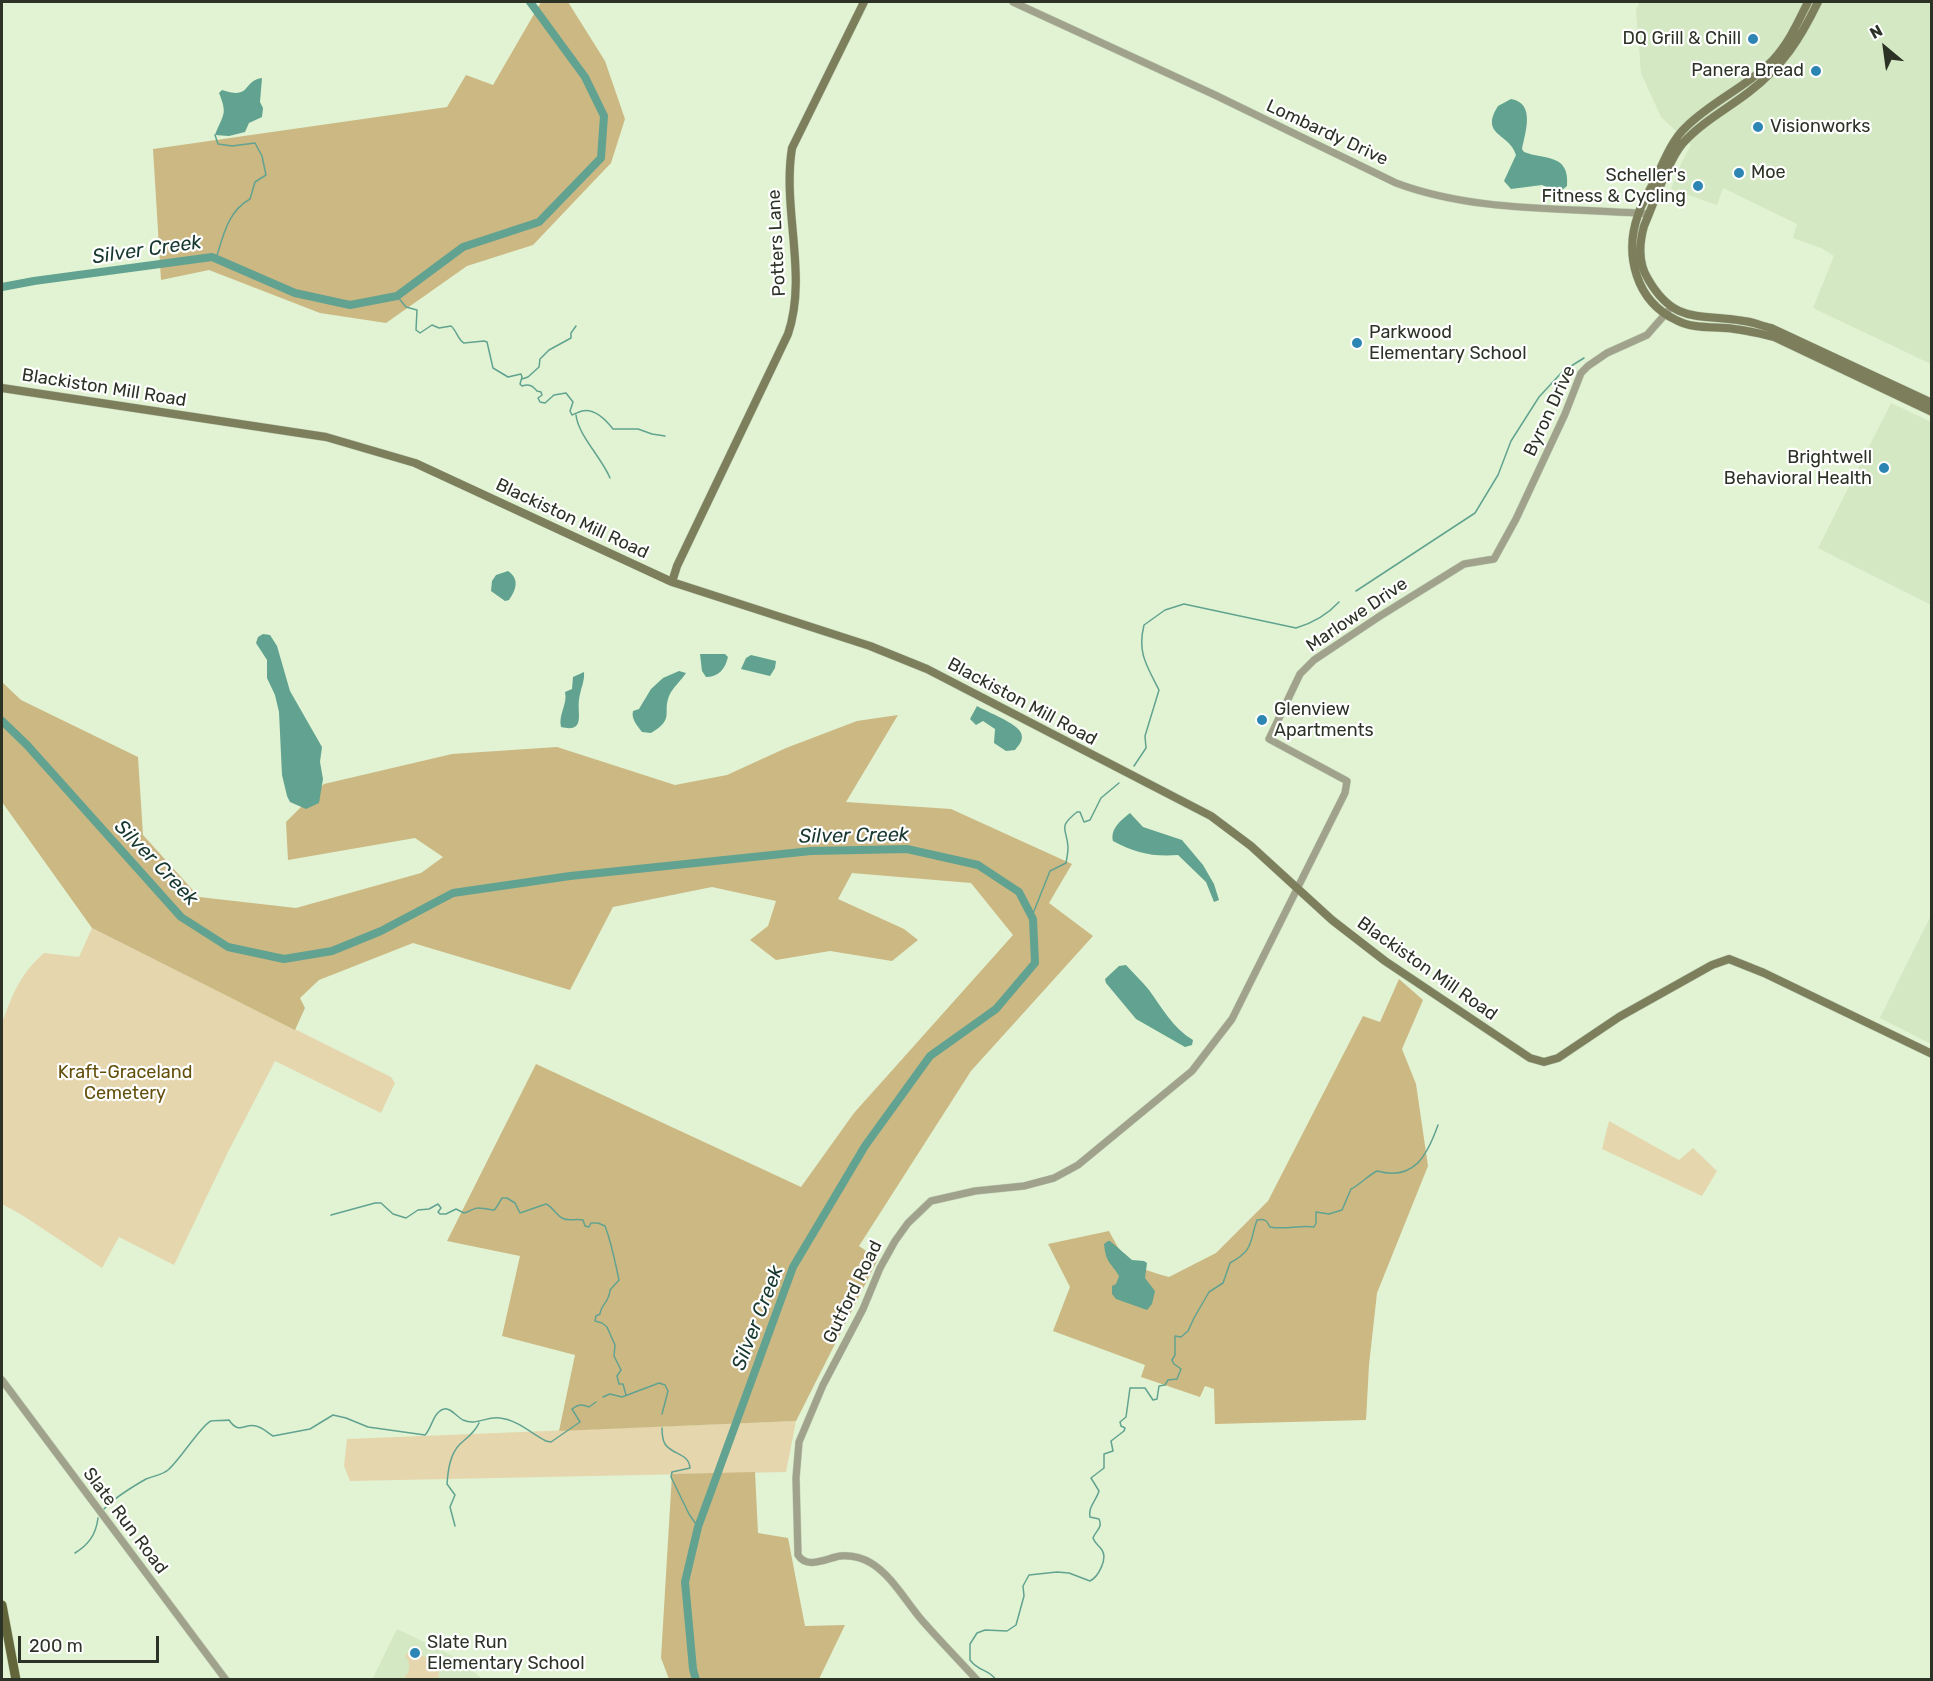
<!DOCTYPE html>
<style>
body{margin:0}
#map{position:relative;width:1933px;height:1681px;overflow:hidden;background:#e1f3d3;font-family:Rubik,sans-serif}
canvas{display:block}
.frame{position:absolute;inset:0;border:3px solid #2c3326;pointer-events:none}
.north{position:absolute;left:1855px;top:18px;width:60px;height:60px;-webkit-text-stroke:4px #fff;paint-order:stroke;rotate:331deg;font-size:16px;font-weight:700;line-height:24px;text-align:center;color:#2c3326}
.north::after{content:'';display:block;margin:auto;width:21px;height:27px;background:#2c3326;clip-path:polygon(50% 0,100% 100%,50% 72%,0 100%)}
.scale{position:absolute;left:18px;top:1636px;width:141px;height:27px;box-sizing:border-box;border:3px solid #2c3326;border-top:0;padding-left:8px;font-size:18px;line-height:21px;white-space:nowrap;color:#2c3326;-webkit-text-stroke:4px #fff;paint-order:stroke}
</style>
<div id="map">
<canvas width="1933" height="1681"></canvas>
<div class="frame"></div>
<div class="north">N</div>
<div class="scale">200 m</div>
</div>
<script>
const ctx = document.querySelector('canvas').getContext('2d');
ctx.lineJoin = 'round';
function paint(path, color) { ctx.fillStyle = color; ctx.fill(path, 'evenodd'); }
function stroke(path, color, width, dash) { ctx.strokeStyle = color; ctx.lineWidth = width; ctx.lineCap = dash ? 'butt' : 'round'; ctx.setLineDash(dash || []); ctx.stroke(path); }
function write(font, color, halo, rows, align = 'center') {
  ctx.font = font + ' Rubik,sans-serif'; ctx.lineWidth = 4.5; ctx.setLineDash([]); ctx.textBaseline = 'middle'; ctx.strokeStyle = halo; ctx.fillStyle = color; for (const [text, x, y, turn = 0] of rows) {
    ctx.save(); ctx.translate(x, y); ctx.rotate((+turn || 0) * Math.PI / 180); ctx.textAlign = isNaN(turn) ? turn : align; if (halo) ctx.strokeText(text, 0, 0); ctx.fillText(text, 0, 0); ctx.restore();
  }
}
paint(new Path2D(`
 M1639 2H1931V364L1813 308 1834 256 1821 248 1793 238 1797 224 1723 188 1717 205 1671 189 1681 164 1691 145 1661 117 1641 73 1636 11Z
 M1891 403 1931 422V605L1818 548Z
 M1931 915V1044L1880 1018Z
 M397 1629 461 1660 482 1679 372 1680Z`), '#d3e8c3');
paint(new Path2D(`
 M92 928 391 1077 395 1083 381 1113 275 1061 228 1152 174 1265 119 1237 102 1268 22 1215 2 1204V1019L4 1018C13 992 23 971 44 953L79 957Z
 M1609 1121 1679 1160 1693 1148 1717 1171 1702 1196 1602 1149Z
 M796 1421 786 1472 350 1481 344 1466 347 1439Z
 M409 1652 437 1660 440 1666 438 1679 404 1678C411 1671 411 1663 405 1656Z`), '#e5d6ae');
paint(new Path2D(`
 M541 2H568L605 61 625 119 611 163 533 245 467 266 386 323 320 313 209 270 161 280 153 149 447 107 466 75 493 85Z
 M2 682 21 700 138 757 143 835 199 897 296 908 421 873 443 857 415 838 288 860 286 822 324 784 452 754 557 747 675 785 727 775 786 748 857 721 898 715 846 802 951 809 1072 864 1049 903 1093 936 971 1071 859 1246 878 1259 796 1421 559 1431 575 1355 502 1336 520 1256 447 1241 536 1064 801 1187 854 1113 1013 935 971 883 852 873 838 899 904 929 918 940 892 961 830 951 776 960 750 940 768 926 776 901 712 887 613 907 570 990 413 943 319 980 300 998 305 1008 295 1030 92 928 2 802Z
 M1399 979 1423 1000 1402 1049 1416 1084 1428 1166 1377 1293 1369 1365 1366 1420 1215 1424 1214 1389 1205 1386 1200 1397 1141 1377 1145 1365 1053 1331 1070 1287 1048 1244 1109 1231C1126 1264 1133 1267 1169 1277L1216 1253 1268 1201 1363 1016 1380 1022Z
 M755 1472 758 1533 788 1538 805 1626 845 1625 819 1679H669L661 1658 672 1474Z`), '#ccb883');
paint(new Path2D(`
 M262 78 260 102 263 108 262 117 249 123 245 132 229 136 215 135C223 114 228 115 219 93L222 90C252 100 242 81 262 78Z
 M1511 99C1536 103 1525 133 1522 149L1524 152C1544 160 1570 153 1567 186L1561 191H1555L1542 185 1511 189 1504 181 1516 155C1510 133 1479 136 1498 106Z
 M508 571C520 579 516 590 509 600L505 601 491 591 492 581 496 575Z
 M263 634 270 635 277 646 290 691 322 747 320 762 323 779 319 803 306 809 290 802 287 796 282 775 279 712 275 695 267 678V660L256 643 258 637Z
 M700 654H725L728 657C725 669 719 677 706 677L702 671Z
 M751 655 776 661 775 668 770 676 741 669 746 658Z
 M679 671 686 673C682 679 675 686 671 692 660 712 677 718 651 733L642 732C637 725 631 719 633 711L639 709 651 689 663 678Z
 M584 672C585 681 580 690 579 700 577 714 586 733 561 727 558 714 568 704 565 692L572 689 573 677Z
 M977 706C987 712 1017 723 1021 733 1024 740 1019 745 1015 750L1006 751 994 743 995 729 983 721 976 725 970 719Z
 M1130 813 1143 827 1182 840 1203 865 1214 884 1219 900 1214 902 1206 882 1178 855C1153 857 1135 853 1113 841 1110 829 1121 820 1130 813Z
 M1126 965C1133 973 1142 981 1149 990 1162 1008 1173 1028 1193 1040L1192 1045 1185 1047 1136 1019 1106 983 1105 979 1119 966Z
 M1108 1241H1110L1132 1260 1144 1261 1147 1263 1145 1278 1155 1291 1152 1304 1147 1310 1116 1299 1112 1294V1286L1116 1284 1119 1276C1111 1262 1106 1264 1104 1244Z`), '#61a390');
stroke(new Path2D(`
 M215 135 218 144 232 146 255 143 262 156 266 175 255 182 250 199C228 211 223 236 216 259
 M397 296 406 307 417 310 416 330 420 333 432 325 439 328 451 326C457 331 458 340 464 343L484 341 487 342 493 368 508 377 521 374 522 377 520 384 522 386C529 384 532 385 537 391L541 392 542 395 538 398 540 402 545 403 554 395 566 393 573 402 570 411 572 415C575 414 578 412 582 411 595 408 606 420 613 429H638L652 434 665 436
 M522 379 528 377 539 367 540 359 549 350 571 338V333L576 326
 M576 415C578 435 602 458 610 478
 M1356 591 1475 513 1498 475 1511 441 1539 397 1563 371 1584 358
 M1134 766 1146 748 1145 736 1159 690C1147 666 1137 653 1144 625L1165 610 1184 604 1296 628C1313 623 1327 615 1339 602
 M1032 916 1050 871 1066 863C1067 858 1068 852 1068 847 1067 828 1057 828 1077 812H1080L1084 822 1090 820 1101 798 1119 783
 M331 1215 375 1203H381L393 1214 406 1218 418 1210 429 1209 438 1204 441 1208 438 1212 440 1214H446L456 1209 464 1213C469 1212 473 1208 478 1208 497 1208 491 1217 502 1198H507L515 1203 520 1213 546 1204C553 1207 555 1214 562 1218 569 1222 576 1218 583 1220L585 1226 589 1227 591 1223H598L605 1226C612 1244 615 1262 619 1280L610 1290C609 1303 601 1304 600 1314L596 1316 595 1321 602 1323 607 1327 615 1345 614 1356 621 1370 617 1376 619 1384H623L626 1395
 M603 1397 610 1394 622 1397 659 1383 665 1385 668 1391 662 1414
 M662 1428C662 1433 662 1439 665 1444 672 1455 689 1453 690 1468L672 1472 671 1477 689 1514 698 1527
 M104 1509C115 1497 132 1487 146 1479 153 1476 162 1475 168 1470 180 1460 202 1424 211 1421 216 1420 223 1421 229 1420 239 1435 244 1423 256 1426 262 1427 268 1433 273 1436L310 1429 333 1415 346 1418 368 1427 425 1435C432 1428 433 1412 444 1409 450 1407 457 1417 463 1420 477 1426 486 1416 500 1418 517 1420 531 1433 546 1441L551 1442 580 1422 572 1409C578 1404 582 1404 589 1407L596 1402
 M455 1526 450 1507 455 1495 447 1484C448 1470 450 1454 460 1444 468 1437 475 1432 479 1423
 M75 1553C88 1545 96 1535 98 1518
 M996 1680C988 1668 980 1673 970 1660V1644L977 1633 985 1630 1007 1631 1016 1625 1024 1596 1023 1586 1029 1575 1057 1572 1069 1573 1090 1581C1098 1577 1108 1559 1102 1550 1099 1545 1095 1544 1093 1538 1096 1530 1103 1528 1099 1519L1090 1517C1088 1507 1096 1501 1099 1491L1091 1478 1104 1468V1454L1113 1451 1111 1441 1124 1431 1125 1428 1121 1426 1120 1422 1126 1417 1130 1388H1145L1153 1400 1157 1399 1159 1386 1165 1385 1168 1380 1177 1379 1181 1369 1174 1364 1172 1360 1175 1355V1336L1181 1337 1188 1331 1194 1318 1209 1292 1223 1283 1230 1263C1254 1250 1249 1243 1257 1220 1265 1218 1267 1221 1270 1227 1285 1230 1299 1225 1314 1227L1316 1223V1212L1329 1214 1342 1210 1351 1189C1361 1184 1367 1176 1377 1171 1414 1181 1427 1156 1438 1125`), '#61a390', 1.5);
stroke(new Path2D(`
 M2 287 34 281 212 257 295 293 350 305 397 296 463 247 539 222 601 158 604 116 585 77 530 2
 M2 721 27 745 181 917 228 947 284 959 332 951 381 931 453 893 570 876 811 851 907 849 978 865 1019 892 1033 919 1035 963 996 1009 930 1056 865 1146 793 1267 698 1527 685 1582 693 1669 696 1680`), '#61a390', 8);
const tertiary = new Path2D(`
 M1013 2 1215 95 1396 183C1476 213 1565 207 1649 214
 M2 1380 226 1680
 M977 1680C958 1659 938 1639 920 1618 905 1600 891 1575 871 1563 861 1557 852 1555 840 1556 827 1558 807 1570 798 1555L796 1478 799 1442 823 1385 863 1309 880 1268 895 1241 908 1223 931 1201 975 1191 1024 1186 1054 1178 1078 1165 1192 1071 1232 1019 1345 793 1347 781 1269 739 1300 674 1314 660 1380 616 1464 564 1494 559 1516 519 1565 414 1581 373 1588 366 1607 353 1647 335 1668 311`);
const secondary = new Path2D(`
 M1808 2C1798 22 1789 43 1773 60 1747 87 1712 101 1686 127 1672 140 1664 161 1656 178 1650 190 1642 202 1638 215 1624 255 1636 301 1676 320 1691 328 1708 327 1725 328 1742 329 1758 333 1774 337L1932 412
 M1818 2C1800 39 1783 66 1749 92 1727 109 1702 122 1683 143 1669 159 1653 205 1644 226 1639 244 1638 263 1648 279 1675 326 1701 313 1744 321 1753 322 1762 326 1771 328L1932 403
 M2 388 326 437 415 463 672 582 870 646 927 669 1211 816 1251 846 1332 920 1385 961 1530 1058 1544 1062 1558 1058 1619 1017 1712 965 1729 959 1764 973 1932 1054
 M672 582 677 566 788 334C808 275 782 210 792 148L864 2`);
const primary = new Path2D(`
 M2 1605 16 1680`);
stroke(tertiary, '#c0d0b4', 8);
stroke(secondary, '#c0d0b4', 9);
stroke(primary, '#c0d0b4', 10);
stroke(tertiary, '#a0a28b', 7);
stroke(secondary, '#7c7e5c', 8);
stroke(primary, '#63653a', 9);
for (const [x, y, r, color] of [
 [1753,39,6,"#2c85b3"],
 [1816,71,6,"#2c85b3"],
 [1758,127,6,"#2c85b3"],
 [1739,173,6,"#2c85b3"],
 [1698,186,6,"#2c85b3"],
 [1357,343,6,"#2c85b3"],
 [1884,468,6,"#2c85b3"],
 [1262,720,6,"#2c85b3"],
 [415,1653,6,"#2c85b3"]
]) { const dot = new Path2D(); dot.arc(x, y, r, 0, 2 * Math.PI); ctx.fillStyle = color; ctx.fill(dot); stroke(dot, '#fff', 2); }
write('18px', '#2c3326', '#fff', [
 ["DQ Grill & Chill",1741,39,"right"],
 ["Panera Bread",1804,71,"right"],
 ["Visionworks",1770,127],
 ["Moe",1751,173],
 ["Scheller's",1686,176,"right"],
 ["Fitness & Cycling",1686,197,"right"],
 ["Parkwood",1369,333],
 ["Elementary School",1369,354],
 ["Brightwell",1872,458,"right"],
 ["Behavioral Health",1872,479,"right"],
 ["Glenview",1274,710],
 ["Apartments",1274,731],
 ["Slate Run",427,1643],
 ["Elementary School",427,1664]
], 'left');
write('18px', '#2c3326', '#fff', [
 ["Lombardy Drive",1327,133,25],
 ["Potters Lane",777,243,-93],
 ["Blackiston Mill Road",104,388,9],
 ["Byron Drive",1550,411,-65],
 ["Blackiston Mill Road",572,519,25],
 ["Marlowe Drive",1357,615,-34],
 ["Blackiston Mill Road",1022,702,28],
 ["Blackiston Mill Road",1427,969,35],
 ["Gutford Road",853,1292,-64],
 ["Slate Run Road",125,1521,53]
]);
write('18px', '#634f0c', '#fff', [
 ["Kraft-Graceland",125,1073],
 ["Cemetery",125,1094]
]);
write('italic 20px', '#17382f', '#fff', [
 ["Silver Creek",147,250,-8],
 ["Silver Creek",854,836,-1],
 ["Silver Creek",156,863,46],
 ["Silver Creek",758,1318,-69]
]);
</script>
